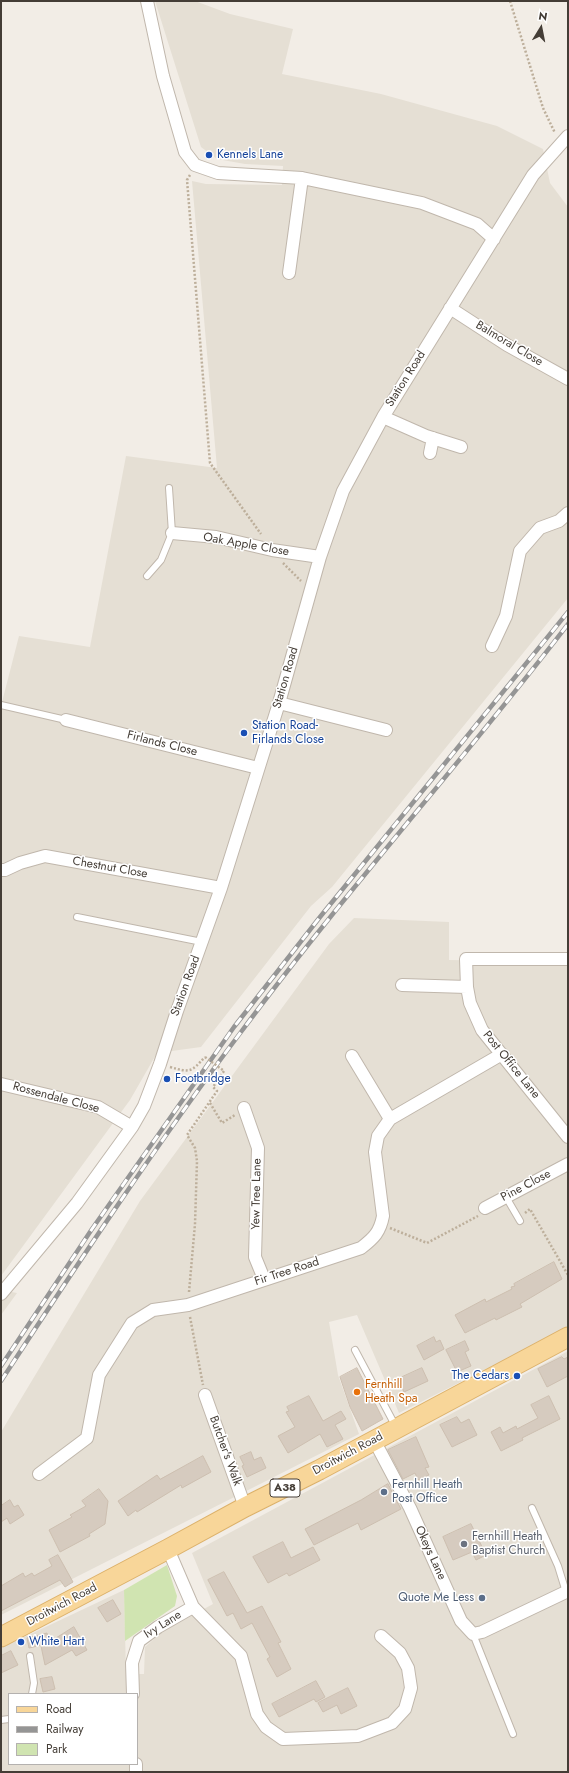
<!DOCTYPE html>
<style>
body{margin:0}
#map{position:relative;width:569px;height:1773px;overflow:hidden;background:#f2ede6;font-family:Jost,sans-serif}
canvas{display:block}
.frame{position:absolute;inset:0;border:2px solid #443d36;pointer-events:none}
.legend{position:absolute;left:8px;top:1693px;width:130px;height:72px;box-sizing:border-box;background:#fff;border:1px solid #b4b1af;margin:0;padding:5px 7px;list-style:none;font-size:12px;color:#443d36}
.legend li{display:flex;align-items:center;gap:8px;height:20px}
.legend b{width:20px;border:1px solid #b4b1af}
.north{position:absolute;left:521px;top:8px;width:40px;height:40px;-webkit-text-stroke:3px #fff;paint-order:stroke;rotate:10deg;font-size:11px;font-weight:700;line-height:16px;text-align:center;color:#443d36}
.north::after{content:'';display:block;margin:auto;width:14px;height:18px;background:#443d36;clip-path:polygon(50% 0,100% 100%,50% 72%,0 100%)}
</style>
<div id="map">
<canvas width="569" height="1773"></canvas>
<div class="frame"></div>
<ul class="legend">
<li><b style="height:5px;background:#f8d699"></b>Road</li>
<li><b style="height:5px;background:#959595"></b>Railway</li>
<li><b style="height:11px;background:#d0e4b1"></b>Park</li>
</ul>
<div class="north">N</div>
</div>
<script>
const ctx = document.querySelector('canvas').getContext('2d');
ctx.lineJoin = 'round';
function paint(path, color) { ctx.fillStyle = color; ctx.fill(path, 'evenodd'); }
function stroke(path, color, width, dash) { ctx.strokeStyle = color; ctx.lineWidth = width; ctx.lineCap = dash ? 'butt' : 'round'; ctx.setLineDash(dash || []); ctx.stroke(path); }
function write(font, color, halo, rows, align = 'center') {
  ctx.font = font + ' Jost,sans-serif'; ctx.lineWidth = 3; ctx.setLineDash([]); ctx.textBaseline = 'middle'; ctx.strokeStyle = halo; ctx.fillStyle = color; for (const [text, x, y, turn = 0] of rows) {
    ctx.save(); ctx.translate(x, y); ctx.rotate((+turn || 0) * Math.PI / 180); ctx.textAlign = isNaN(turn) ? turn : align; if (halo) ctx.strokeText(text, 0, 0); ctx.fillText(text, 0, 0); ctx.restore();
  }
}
paint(new Path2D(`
 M155 1H195L230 14 293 29 282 74 381 94 497 126 543 149 550 183 568 207V598L332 887 311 906 201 1047 157 1053 130 1100 1 1276V706L19 636 90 647 126 456 217 468 192 181 206 184 282 185 283 166 245 164 217 159 201 147Z
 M354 918 449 922V960L568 962V1328L399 1413 357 1315 329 1322 338 1375 359 1434 1 1615V1432L140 1201 329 944Z
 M1 1290 17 1293 1 1315Z
 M568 1351V1772H1V1648L124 1590 126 1674H144L145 1647 162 1632 213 1604 192 1553ZM9 1694H137V1764H9Z`), '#e5dfd4');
paint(new Path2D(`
 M167 1565 177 1596 175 1606 125 1641 124 1590Z`), '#d0e4b1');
const building = new Path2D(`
 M554 1262 562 1279 520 1304 522 1307 496 1320 495 1318 465 1333 455 1315 485 1299 486 1302 512 1289 511 1287 515 1286 514 1284Z
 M434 1337 436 1342 440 1340 444 1349 424 1360 417 1346Z
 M465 1341 469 1350 465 1352 471 1366 457 1372 446 1350Z
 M562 1357 564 1359 568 1357V1376L547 1387 538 1369Z
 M357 1368 383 1419 362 1431 350 1407 340 1377Z
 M422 1368 428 1381 404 1392 398 1379Z
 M309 1396 323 1421 341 1411 346 1419 335 1425 343 1439 327 1447 320 1434 288 1453 278 1436 295 1427 286 1412 289 1411 287 1407Z
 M549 1396 560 1419 522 1438 523 1440 501 1451 491 1432 500 1427 503 1433 516 1426 517 1429 538 1418 531 1405Z
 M457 1417 461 1423 469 1419 477 1435 452 1447 440 1425Z
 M416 1437 429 1467 425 1468 429 1475 418 1480 415 1473 403 1479 388 1450Z
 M251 1452 254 1460 261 1457 266 1468 247 1477 242 1466 244 1465 240 1457Z
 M203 1456 211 1472 182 1488 181 1485 137 1512 136 1510 128 1516 118 1501 157 1475 160 1479Z
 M388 1484 401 1509 361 1530 358 1523 314 1545 305 1529 361 1500Z
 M99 1489 108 1501 105 1524 89 1534 90 1536 60 1552 49 1530 72 1517 70 1515 86 1506 82 1501Z
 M10 1500 14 1507 18 1505 24 1515 10 1524 7 1518 1 1522V1506Z
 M471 1524 486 1555 476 1560 472 1552 453 1560 443 1537Z
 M283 1542 291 1558 313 1547 320 1560 289 1576 287 1573 268 1583 253 1557Z
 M58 1555 73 1582 65 1587 60 1580 1 1611V1586L23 1573 25 1577 32 1573 34 1576 52 1566 49 1560Z
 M224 1572 247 1613 262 1606 281 1642 278 1643 291 1669 277 1677 267 1659 270 1657 252 1623 241 1629 233 1613 227 1616 208 1580Z
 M113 1600 121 1614 107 1622 98 1608Z
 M74 1627 87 1650 76 1656 72 1650 45 1665 41 1646 42 1645 29 1648 27 1638 47 1633 49 1642Z
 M11 1651 18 1665 1 1673V1656Z
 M52 1677 55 1689 43 1692 40 1679Z
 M316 1681 325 1697 316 1702 314 1699 279 1717 272 1704Z
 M348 1688 357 1706 341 1714 337 1705 323 1712 318 1703Z`);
paint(building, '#d6cbbf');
stroke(building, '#cdbfb0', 1);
const service = new Path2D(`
 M147 576 161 560 172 533 169 488
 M1 705 66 720
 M77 917 202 942
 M506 1197 520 1221
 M355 1350 396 1427
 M532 1508 558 1566 566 1592
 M473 1634 513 1734
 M30 1656 34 1683 32 1694
 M1 1720 9 1719`);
const minor = new Path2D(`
 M147 1 163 76 185 152 195 165 218 173 302 178 422 203 477 224 494 239
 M289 273 302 178
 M450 308 507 345 568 379
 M383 417 426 436 461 447
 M430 453 433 438
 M172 533 216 537 272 550 320 557
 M492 646 506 616 520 551 540 528 559 521 568 513
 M279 703 386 730
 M66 720 258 768
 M1 870H5L20 863 45 856 221 888
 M402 985 467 987 466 959H568
 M467 987 470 1003 482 1030 568 1137
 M352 1056 390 1119
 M1 1084 98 1107 132 1127
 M244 1108 258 1148 255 1257 264 1279
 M485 1208 568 1164
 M1 1294 77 1203 132 1127 144 1106 160 1064 177 1011 221 888 279 703 320 557 343 491 383 417 533 175 568 136
 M205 1395 245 1507
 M374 1440 410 1508 461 1621 473 1634 482 1632 568 1591
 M39 1474 87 1438 99 1375 132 1323 153 1310 188 1305 361 1248C374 1238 380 1232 383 1216L375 1152 378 1136 390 1119 502 1054
 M168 1549 193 1607 241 1656 257 1714 266 1727 283 1739 358 1736 392 1723 405 1709 411 1688 408 1668 400 1653 381 1636
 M133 1694 132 1663 139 1641 158 1627 193 1607
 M136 1764V1772`);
const primary = new Path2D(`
 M1 1637 168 1549 245 1507 319 1470 568 1337`);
stroke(service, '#c0b7ac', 8);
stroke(minor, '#c0b7ac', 14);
stroke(primary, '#dcb16a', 21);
stroke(new Path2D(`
 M510 1 543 108 555 133
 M190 175 187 180 210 463 261 534
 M283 563 301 581
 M170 1067C191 1073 191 1072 205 1057
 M210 1103 222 1123 235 1115
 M525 1213 530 1209 568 1275
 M390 1228 427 1243 478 1216
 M189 1292 195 1224 197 1161 195 1148 187 1135 217 1091 213 1087 224 1071
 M190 1317 203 1385`), '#bdaf9b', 2.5, [2, 2]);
stroke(service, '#fff', 6);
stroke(minor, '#fff', 12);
stroke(primary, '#f8d699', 19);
const rail = new Path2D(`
 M1 1366 92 1229 234 1027 320 917 568 612
 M1 1381C78 1263 156 1145 241 1032 345 892 462 762 568 624`);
stroke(rail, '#959595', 4.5);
stroke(rail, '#fff', 3, [9]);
stroke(new Path2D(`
 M205 1057 224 1071`), '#bdaf9b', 2.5, [2, 2]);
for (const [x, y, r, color] of [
 [209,155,4,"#1a4fb4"],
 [244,733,4,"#1a4fb4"],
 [167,1079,4,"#1a4fb4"],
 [517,1376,4,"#1a4fb4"],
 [357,1392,4,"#e8710a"],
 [384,1492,4,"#5c6f8a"],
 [464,1544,4,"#6b7280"],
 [482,1598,4,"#5c6f8a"],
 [21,1642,4,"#1a4fb4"]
]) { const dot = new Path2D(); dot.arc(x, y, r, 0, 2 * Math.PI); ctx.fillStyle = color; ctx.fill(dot); stroke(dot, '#fff', 1.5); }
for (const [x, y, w] of [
 [285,1488,30]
]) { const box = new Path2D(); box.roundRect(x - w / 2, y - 9, w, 18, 3); ctx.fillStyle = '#fff'; ctx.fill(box); stroke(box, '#443d36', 1); }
write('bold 11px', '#443d36', null, [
 ["A38",285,1488]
]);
write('12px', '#164399', '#fff', [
 ["Kennels Lane",217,155],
 ["Station Road-",252,726],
 ["Firlands Close",252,740],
 ["Footbridge",175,1079],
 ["The Cedars",509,1376,"right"],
 ["White Hart",29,1642]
], 'left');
write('12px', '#443d36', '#fff', [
 ["Balmoral Close",509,344,31],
 ["Station Road",406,379,-58],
 ["Oak Apple Close",246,545,10],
 ["Station Road",286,678,-74],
 ["Firlands Close",162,744,14],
 ["Chestnut Close",110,868,10],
 ["Station Road",186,986,-70],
 ["Post Office Lane",511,1065,51],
 ["Rossendale Close",56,1098,15],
 ["Pine Close",526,1186,-28],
 ["Yew Tree Lane",257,1194,-89],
 ["Fir Tree Road",287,1272,-18],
 ["Butcher's Walk",225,1451,70],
 ["Droitwich Road",348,1454,-28],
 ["Okeys Lane",430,1553,65],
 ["Droitwich Road",62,1605,-28],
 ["Ivy Lane",163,1625,-32]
]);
write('12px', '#c56008', '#fff', [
 ["Fernhill",365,1385],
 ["Heath Spa",365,1399]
], 'left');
write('12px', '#4e5e75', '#fff', [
 ["Fernhill Heath",392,1485],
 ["Post Office",392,1499],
 ["Quote Me Less",474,1598,"right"]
], 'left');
write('12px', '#5b616d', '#fff', [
 ["Fernhill Heath",472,1537],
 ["Baptist Church",472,1551]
], 'left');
</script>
